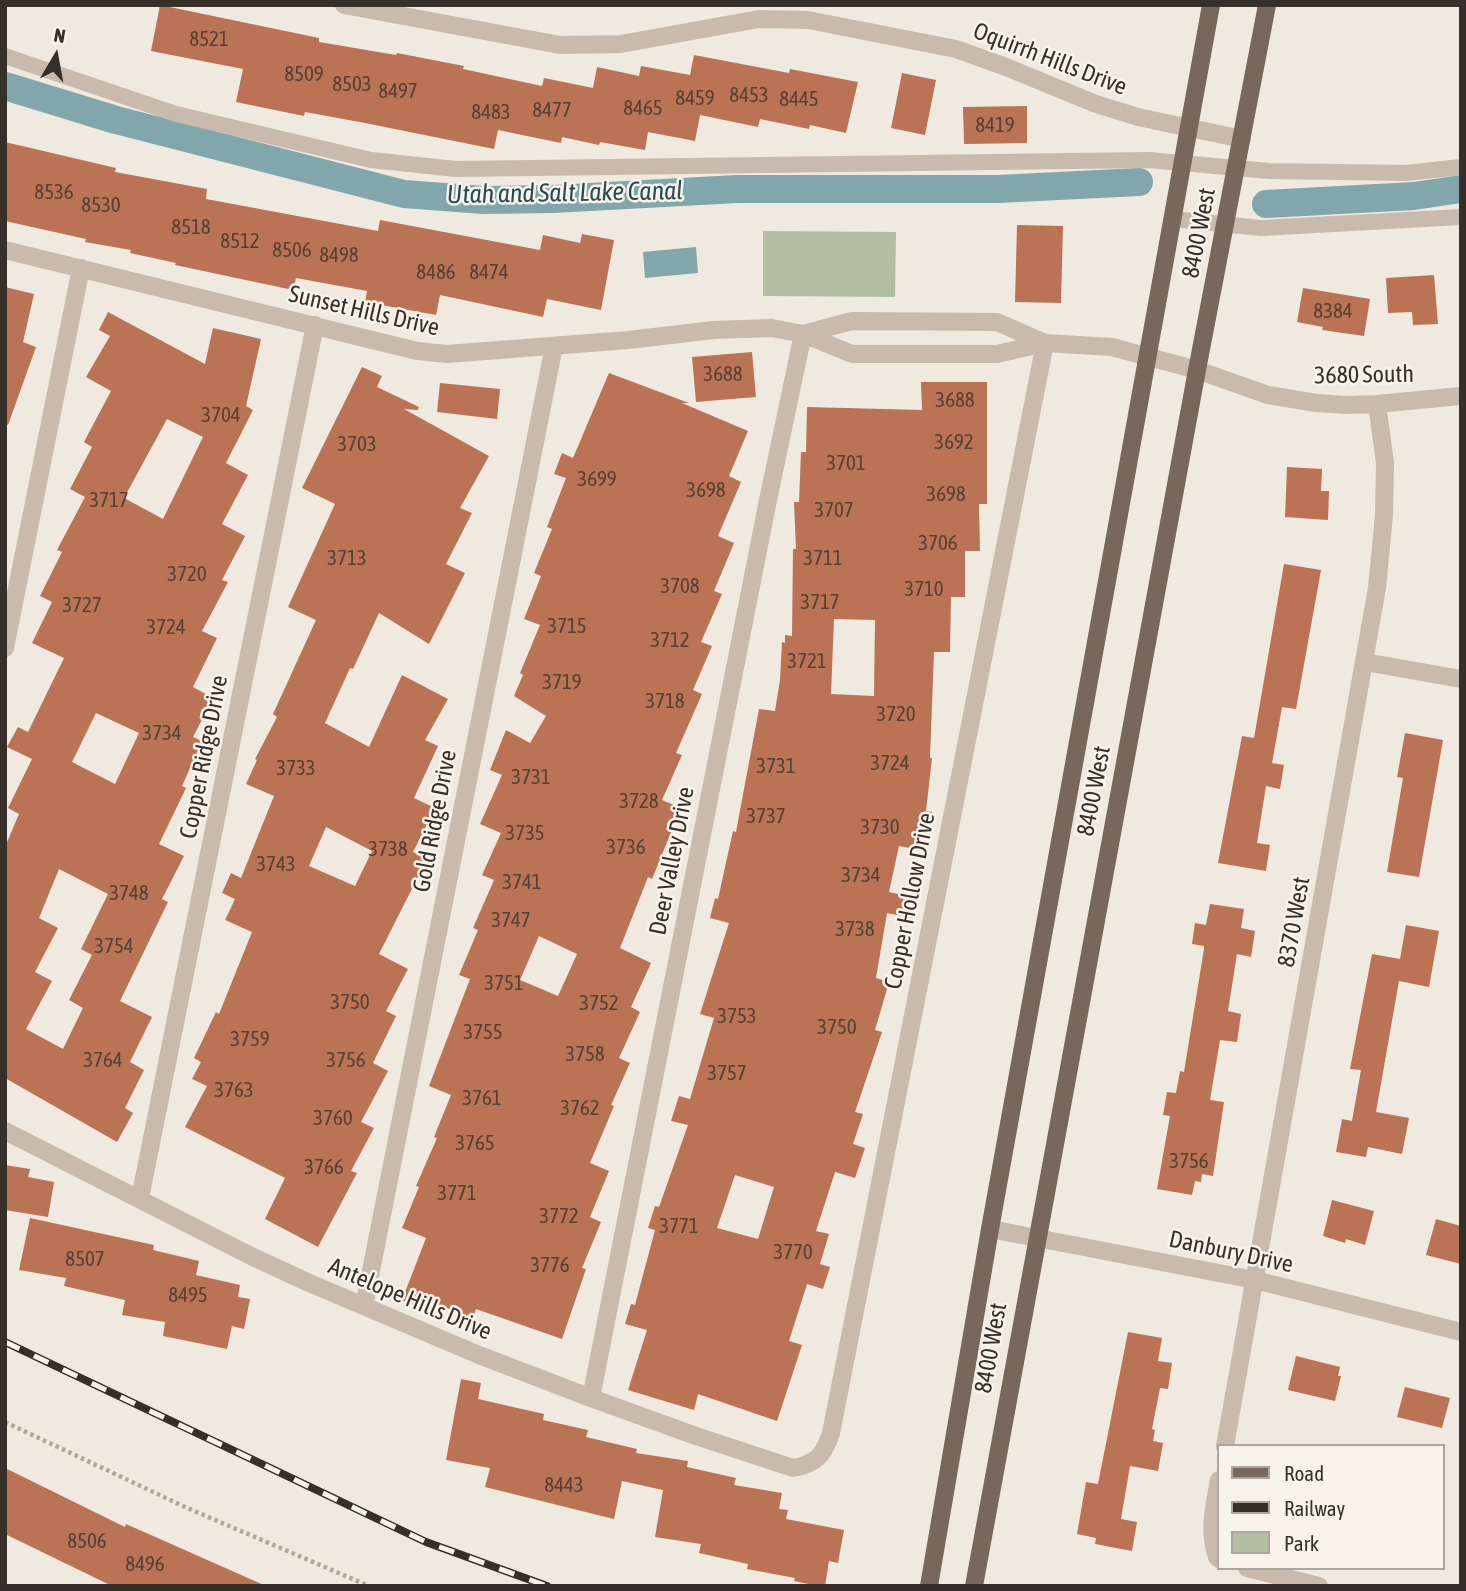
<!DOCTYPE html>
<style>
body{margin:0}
#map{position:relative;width:1466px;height:1591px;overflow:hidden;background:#f0e9df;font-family:"Asap Condensed",sans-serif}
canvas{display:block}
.frame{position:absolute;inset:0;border:7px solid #362f2a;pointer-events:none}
.legend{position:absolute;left:1217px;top:1444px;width:228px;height:126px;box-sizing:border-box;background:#f8f3eb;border:2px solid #aaa59e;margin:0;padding:9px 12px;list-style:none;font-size:21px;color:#362f2a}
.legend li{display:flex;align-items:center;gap:14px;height:35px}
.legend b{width:35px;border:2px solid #aaa59e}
.north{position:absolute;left:21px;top:21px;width:70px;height:70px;-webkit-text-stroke:5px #f8f3eb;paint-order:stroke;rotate:10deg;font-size:19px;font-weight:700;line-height:28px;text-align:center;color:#362f2a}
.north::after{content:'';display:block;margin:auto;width:24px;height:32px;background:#362f2a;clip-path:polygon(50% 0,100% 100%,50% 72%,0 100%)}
</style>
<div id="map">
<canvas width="1466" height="1591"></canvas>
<div class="frame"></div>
<ul class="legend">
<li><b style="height:9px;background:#77675d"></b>Road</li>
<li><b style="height:9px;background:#362f2a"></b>Railway</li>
<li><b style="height:19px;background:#b2bea1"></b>Park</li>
</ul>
<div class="north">N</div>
</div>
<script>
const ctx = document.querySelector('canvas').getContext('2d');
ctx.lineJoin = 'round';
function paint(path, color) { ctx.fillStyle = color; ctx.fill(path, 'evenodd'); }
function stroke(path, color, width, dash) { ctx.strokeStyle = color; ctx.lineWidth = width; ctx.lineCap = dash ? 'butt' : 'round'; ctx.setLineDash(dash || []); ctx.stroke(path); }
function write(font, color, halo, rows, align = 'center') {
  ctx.font = font + ' "Asap Condensed",sans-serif'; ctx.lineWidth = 5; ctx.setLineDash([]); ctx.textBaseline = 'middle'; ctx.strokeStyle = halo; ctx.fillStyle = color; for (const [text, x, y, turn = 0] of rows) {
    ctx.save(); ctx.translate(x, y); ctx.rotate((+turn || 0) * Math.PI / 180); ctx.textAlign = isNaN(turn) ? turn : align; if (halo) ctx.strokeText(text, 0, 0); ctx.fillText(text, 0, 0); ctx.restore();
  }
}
paint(new Path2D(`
 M763 231 896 232 895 297 763 296Z`), '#b2bea1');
paint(new Path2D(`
 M696 247 698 273 645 278 643 252Z`), '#81a6ab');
stroke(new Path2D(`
 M5 86 116 120 404 194 484 200 553 199 737 189H998L1139 182
 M1266 204 1414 196 1461 189`), '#81a6ab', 28);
paint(new Path2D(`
 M160 5 319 38V42L396 55 397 53 464 66 463 69 542 86 544 78 593 88 597 67 639 76 641 66 690 75 694 55 789 73 790 69 858 82 846 133 810 125 809 129 760 119 758 127 700 115 695 141 648 132 645 150 600 142 599 145 562 137 561 143 498 130 494 149 365 123 305 112 304 116 236 102 243 69 151 51Z
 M902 73 936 80 925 135 891 128Z
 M1027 106V143L964 144 963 107Z
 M5 142 116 168 115 172 207 189 206 199 378 231 380 220 540 250 543 235 580 243 582 234 614 240 601 310 547 299 543 317 440 295 436 315 365 302 367 291 296 278 293 290 175 265 176 263 130 253 131 250 85 242 86 239 5 221Z
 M1017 225 1063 226 1061 303 1015 302Z
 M1434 275 1438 324 1413 325 1412 312 1388 313 1386 278Z
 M5 287 34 294 23 342 36 347 8 425H5Z
 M1303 288 1370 299 1364 336 1322 330 1323 327 1297 322Z
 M108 312 205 364 213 328 261 339 246 406 253 410 226 463 248 475 222 524 245 536 222 580 228 582 202 631 217 638 193 687 213 698 193 737 202 741 182 786 186 788 159 844 184 856 162 899 168 902 120 1001 152 1017 130 1062 144 1070 125 1108 133 1113 117 1142 5 1078V847L19 814 8 808 32 759 7 747 18 727 28 732 64 658 32 643 52 602 40 596 62 552 57 550 85 497 70 489 92 447 84 442 111 391 86 377 110 336 99 330ZM167 419 203 437 163 519 124 498ZM96 713 139 733 115 784 72 762ZM59 869 108 894 81 949 92 955 69 1000 83 1008 63 1049 26 1029 52 981 35 972 58 928 39 918Z
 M752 352 756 397 696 402 692 357Z
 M362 367 382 376 377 387 419 407 418 410 404 409 489 456 460 508 472 513 446 564 465 573 429 644 379 613 353 669 350 668 325 723 369 747 402 675 448 699 425 740 438 746 414 798 435 808 413 852 427 859 379 954 408 969 386 1011 396 1016 373 1063 388 1071 361 1122 374 1128 351 1171 357 1173 318 1247 265 1219 285 1178 185 1127 207 1086 192 1079 201 1062 194 1058 216 1012 219 1014 252 932 225 920 235 899 222 893 231 873 241 878 274 796 246 784 257 760 255 759 277 717 273 714 316 620 288 607 335 504 302 488ZM326 827 372 851 355 886 309 866Z
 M609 373 689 403H682L748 431 729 476 741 482 718 536 734 543 714 591 722 594 701 642 712 646 693 690 702 694 676 753 682 755 662 800 681 808 652 879 648 877 620 948 651 963 631 1007 640 1012 619 1058 630 1063 611 1105 614 1106 590 1163 609 1171 590 1217 601 1222 582 1268 586 1269 562 1339 476 1309 473 1318 442 1306 438 1314 402 1300 426 1238 402 1228 419 1187 416 1186 437 1138 434 1137 451 1095 429 1086 470 979 459 975 478 930 473 928 494 880 482 875 501 833 480 824 502 775 490 770 506 730 530 743 546 716 514 696 523 675 520 673 540 625 524 619 541 576 534 573 552 529 547 527 566 478 554 474 562 453 573 458ZM539 936 577 954 558 996 520 980Z
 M921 382H987V504H979L980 551H965V597H951L950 652H934L930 758H932L926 811 932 812 924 851 899 846 889 892 916 898 912 918 887 913 876 978 889 982 875 1030 882 1032 855 1112 863 1114 853 1144 865 1148 855 1178 835 1172 816 1231 829 1234 820 1264 830 1267 823 1289 807 1284 789 1341 802 1345 777 1421 698 1394 694 1410 628 1390 647 1330 625 1324 631 1304 635 1305 655 1230 648 1228 655 1206 659 1207 688 1125 671 1121 679 1096 690 1099 714 1018 700 1014 729 923 710 918 715 898 718 899 733 831 736 832 759 709 775 711 780 680 782 642 785 643V635L792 636 793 549H796L794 502H799L801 452H806L807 407 922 410ZM834 619 875 620 874 696 831 694ZM735 1175 774 1187 758 1239 717 1228Z
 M440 383 500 389 497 419 437 412Z
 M1287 467 1322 469 1321 491H1329L1328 520 1285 517Z
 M1284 564 1321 570 1296 709 1282 707 1272 763 1284 765 1280 789 1266 786 1257 843 1270 845 1266 871 1218 863 1242 736 1254 738Z
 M1405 733 1443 740 1419 877 1387 872 1403 778 1397 777Z
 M1210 904 1244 909 1241 928 1255 931 1251 957 1237 954 1228 1011 1241 1014 1237 1042 1220 1040 1210 1100 1224 1102 1213 1176 1202 1174 1201 1182 1195 1181 1192 1195 1157 1189 1170 1116 1163 1115 1167 1092 1176 1093 1180 1071 1184 1072 1204 949V946L1192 944 1195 923 1206 925Z
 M1406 925 1439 931 1429 987 1399 981 1376 1112 1409 1118 1402 1154 1368 1147 1366 1157 1336 1152 1342 1119 1352 1121 1361 1070 1350 1069 1372 954 1400 959Z
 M5 1165 30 1169 28 1177 54 1182 48 1217 5 1210Z
 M1332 1200 1374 1211 1365 1245 1346 1239 1345 1243 1323 1236Z
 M30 1218 154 1245 153 1250 199 1261 196 1275 240 1285 238 1297 250 1299 244 1329 232 1326 227 1349 163 1336 165 1322 122 1315 125 1300 64 1286 66 1278 19 1270Z
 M1436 1219 1461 1226V1264L1426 1255Z
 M1128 1332 1162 1338 1158 1361 1172 1363 1168 1389 1160 1388 1152 1429 1155 1430 1153 1441 1163 1443 1158 1471 1130 1466 1121 1519 1137 1522 1132 1551 1095 1544 1096 1538 1077 1534 1086 1482 1098 1484Z
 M1296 1356 1340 1367 1338 1376H1341L1335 1401 1288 1390Z
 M461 1379 481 1383 478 1399 544 1414 543 1420 588 1430 586 1437 637 1449 636 1453 688 1461 687 1467 736 1478 734 1485 782 1493 779 1509 788 1510 786 1519 844 1530 838 1563 829 1561 825 1586H818L794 1581 795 1578 747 1569 748 1564 699 1553 701 1544 655 1537 663 1490 622 1481 614 1519 485 1487 490 1468 446 1460Z
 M1405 1387 1450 1398 1442 1428 1397 1417Z
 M5 1468 125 1527 126 1524 266 1586H112L5 1534Z`), '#ba7354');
stroke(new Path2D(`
 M5 1422 185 1507 369 1586`), '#b3a597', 4.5, [3.5, 3.5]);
stroke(new Path2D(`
 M5 56 176 114 371 160 456 169 1149 160 1269 171 1406 173 1461 167
 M1173 219 1261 228 1461 217`), '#c8baac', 16);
stroke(new Path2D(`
 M344 5 560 45 621 44 759 19 808 20 956 49 1006 67 1096 104 1138 117 1242 139
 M5 250 417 351 447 354 628 340 714 330 772 328 803 334 768 500 591 1398
 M1045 343 997 322 852 321 803 334 852 354H997L1045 343 1112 347 1197 370 1268 395 1316 403 1347 405 1377 404 1461 396
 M5 648 81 268
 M1365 662 1461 679
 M5 1131 251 1256 307 1282 479 1355 591 1398 696 1436 793 1468C816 1464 824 1455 831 1433L1045 343
 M140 1198 315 325
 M990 1229 1255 1280 1461 1332
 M364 1306 554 346
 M1225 1446 1377 588 1384 515 1385 463 1377 404
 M1219 1480C1214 1507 1208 1531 1217 1557L1219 1559
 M1247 1568 1319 1586`), '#c8baac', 18);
stroke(new Path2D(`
 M929 1586 990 1229 1211 5
 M974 1586 1197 370 1267 5`), '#77675d', 18);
const rail = new Path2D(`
 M5 1342 426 1542 547 1586`);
stroke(rail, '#362f2a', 8);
stroke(rail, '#f8f3eb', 5, [16]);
write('21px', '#574034', null, [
 ["8521",209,39],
 ["8509",304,74],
 ["8503",352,84],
 ["8497",398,91],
 ["8453",749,95],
 ["8459",695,98],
 ["8445",799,99],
 ["8465",643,108],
 ["8477",552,110],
 ["8483",491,112],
 ["8419",995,125],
 ["8536",54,192],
 ["8530",101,205],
 ["8518",191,227],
 ["8512",240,241],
 ["8506",292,250],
 ["8498",339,255],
 ["8486",436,272],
 ["8474",489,272],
 ["8384",1333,311],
 ["3688",723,374],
 ["3688",955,400],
 ["3704",221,415],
 ["3692",954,442],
 ["3703",357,444],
 ["3701",846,463],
 ["3699",597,479],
 ["3698",706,490],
 ["3698",946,494],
 ["3717",109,500],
 ["3707",834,510],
 ["3706",938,543],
 ["3713",347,558],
 ["3711",823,558],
 ["3720",187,574],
 ["3708",680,586],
 ["3710",924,589],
 ["3717",820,602],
 ["3727",82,605],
 ["3715",567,626],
 ["3724",166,627],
 ["3712",670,640],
 ["3721",807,661],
 ["3719",562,682],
 ["3718",665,701],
 ["3720",896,714],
 ["3734",162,733],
 ["3724",890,763],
 ["3731",776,766],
 ["3733",296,768],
 ["3731",531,777],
 ["3728",639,801],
 ["3737",766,816],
 ["3730",880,827],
 ["3735",525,833],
 ["3736",626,847],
 ["3738",388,849],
 ["3743",276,864],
 ["3734",861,875],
 ["3741",522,882],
 ["3748",129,893],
 ["3747",511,920],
 ["3738",855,929],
 ["3754",114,946],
 ["3751",504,983],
 ["3750",350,1002],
 ["3752",599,1003],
 ["3753",737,1016],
 ["3750",837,1027],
 ["3755",483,1032],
 ["3759",250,1039],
 ["3758",585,1054],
 ["3764",103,1060],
 ["3756",346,1060],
 ["3757",727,1073],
 ["3763",234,1090],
 ["3761",482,1098],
 ["3762",580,1108],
 ["3760",333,1118],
 ["3765",475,1143],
 ["3756",1189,1161],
 ["3766",324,1167],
 ["3771",457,1193],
 ["3772",559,1216],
 ["3771",679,1226],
 ["3770",793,1252],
 ["8507",85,1259],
 ["3776",550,1265],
 ["8495",188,1295],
 ["8443",564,1485],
 ["8506",87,1541],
 ["8496",145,1564]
]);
write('24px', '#362f2a', '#f8f3eb', [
 ["Oquirrh Hills Drive",1050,59,21],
 ["8400 West",1199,233,-79],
 ["Sunset Hills Drive",364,311,13],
 ["3680 South",1364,375,-1],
 ["Copper Ridge Drive",204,757,-79],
 ["8400 West",1094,791,-79],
 ["Gold Ridge Drive",435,821,-79],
 ["Deer Valley Drive",672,861,-79],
 ["Copper Hollow Drive",910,901,-79],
 ["8370 West",1294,922,-80],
 ["Danbury Drive",1231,1252,12],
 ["Antelope Hills Drive",410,1299,23],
 ["8400 West",991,1348,-80]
]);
write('italic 26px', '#244e54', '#f8f3eb', [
 ["Utah and Salt Lake Canal",565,193,-1]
]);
</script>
